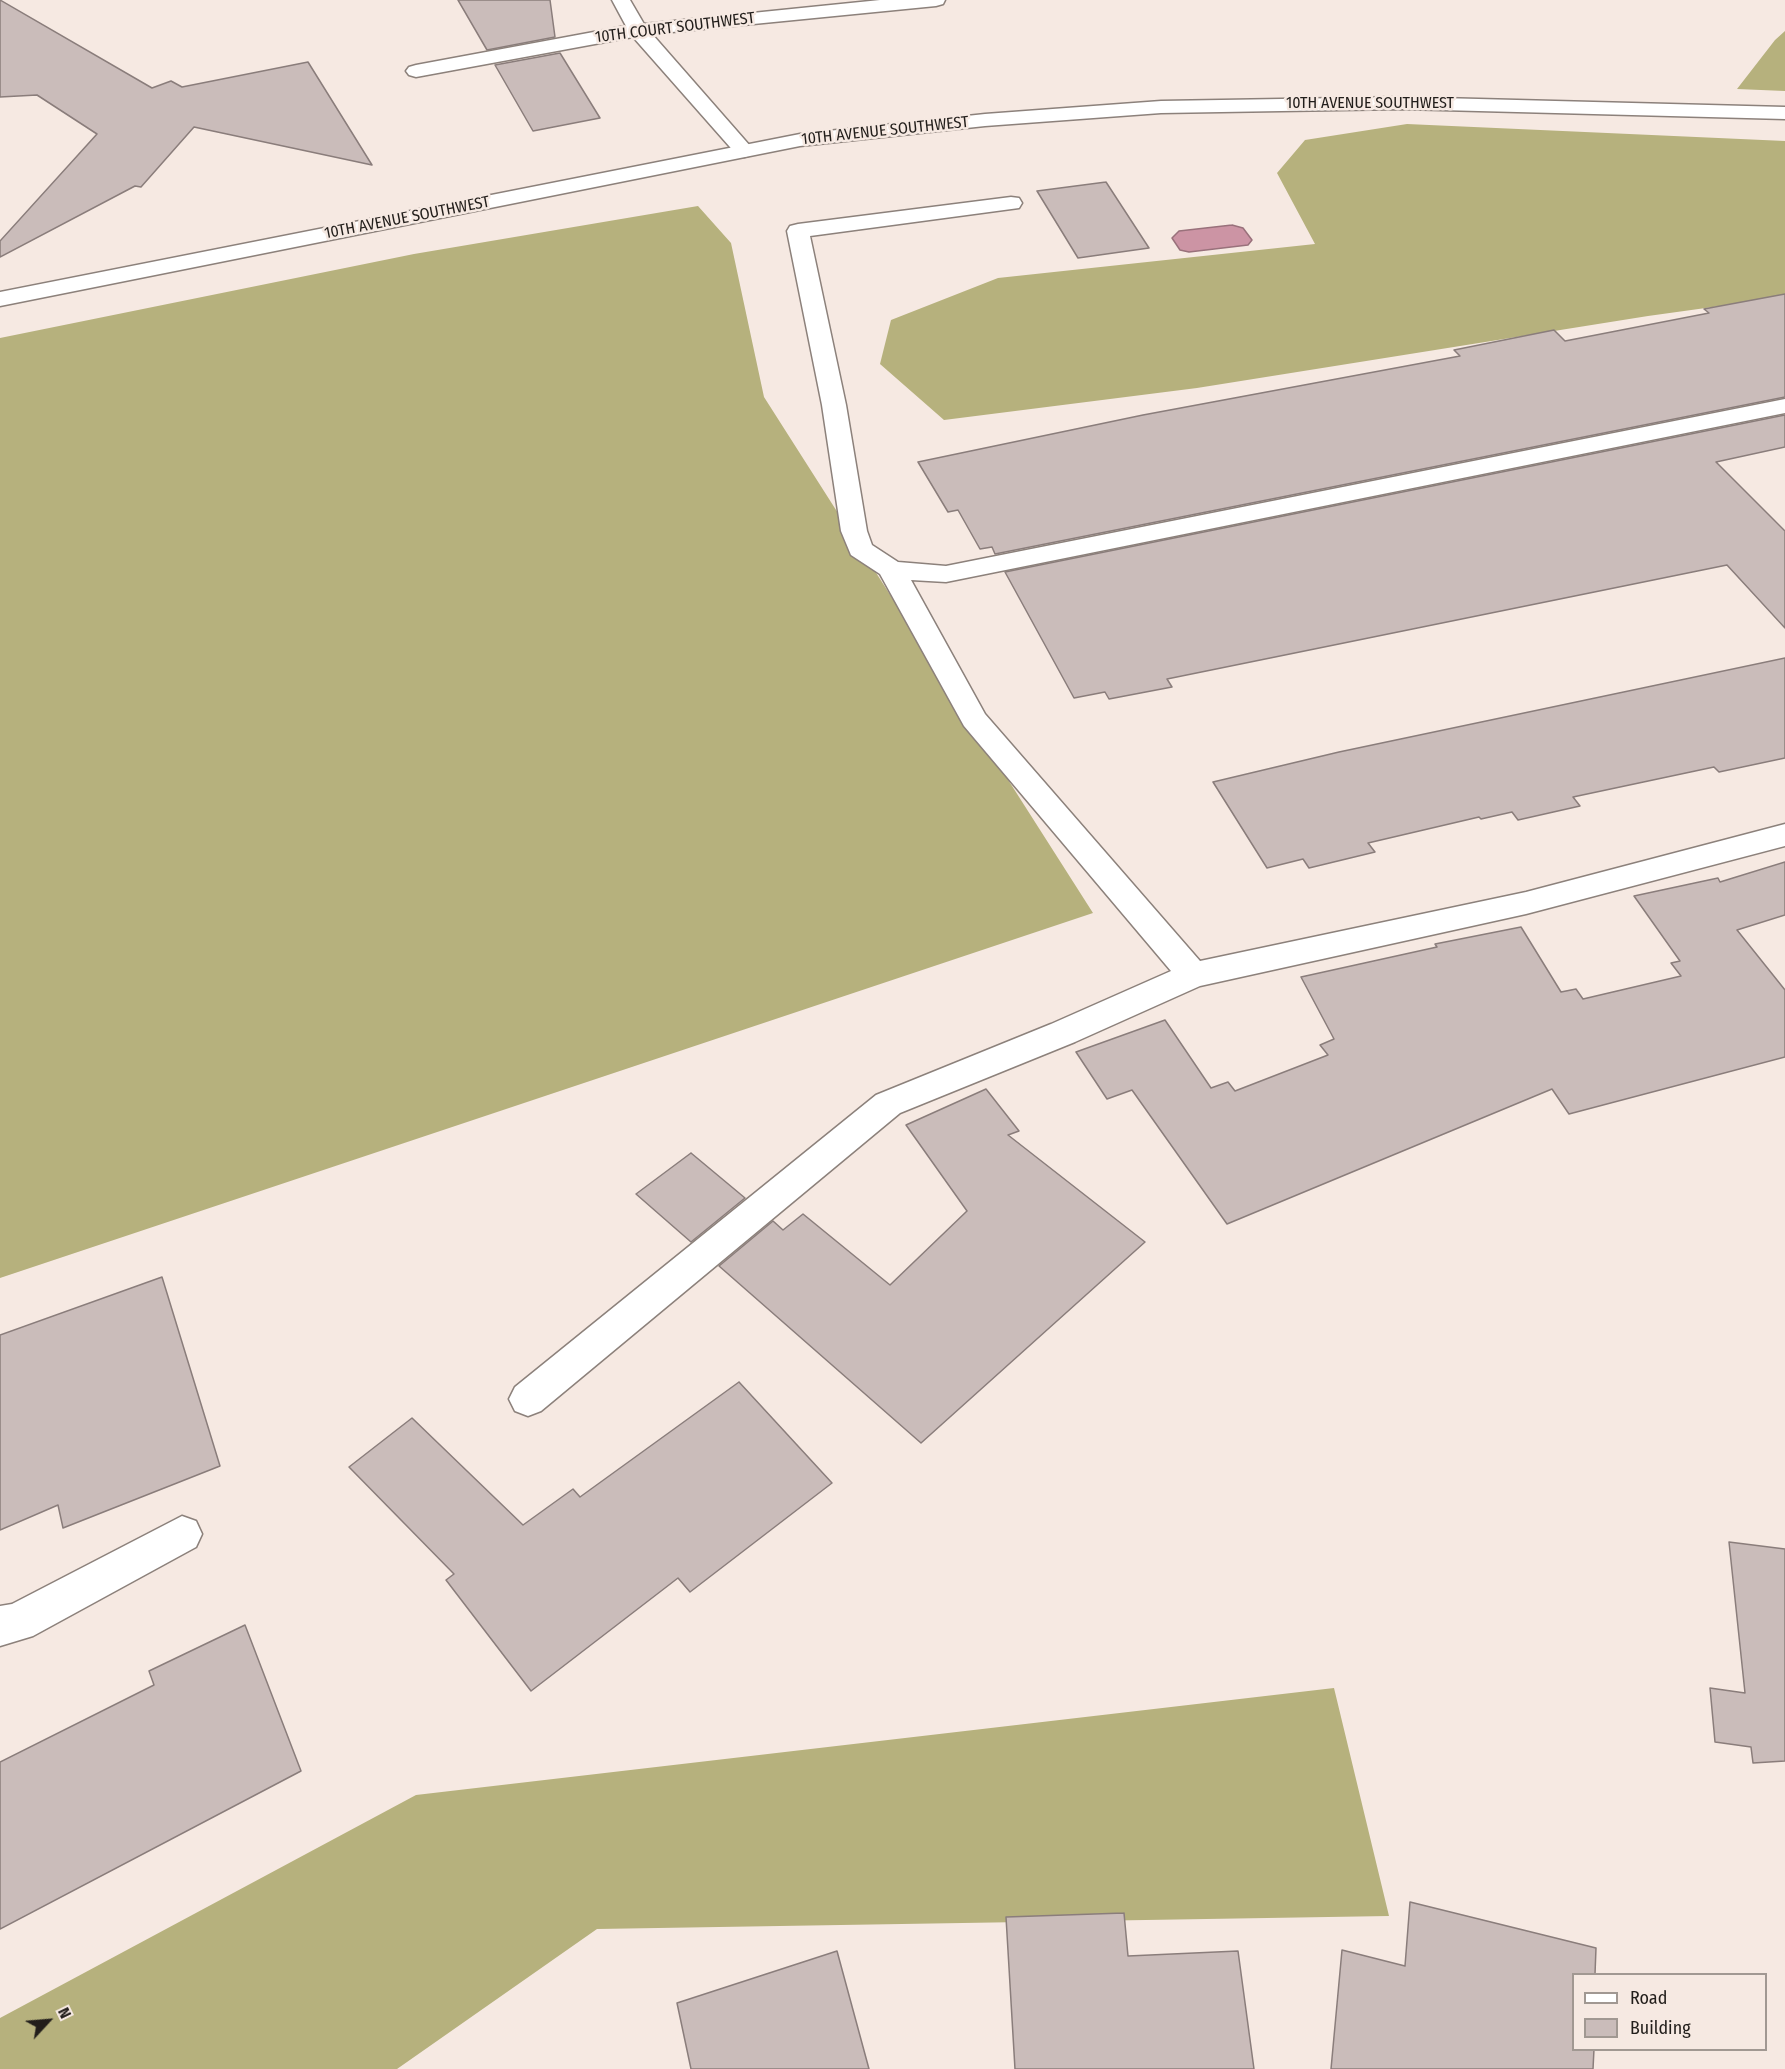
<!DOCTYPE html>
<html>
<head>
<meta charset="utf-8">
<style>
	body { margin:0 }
	#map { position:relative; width:1785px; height:2069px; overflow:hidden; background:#f6e9e2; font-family:"Fira Sans Condensed",sans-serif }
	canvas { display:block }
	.legend { position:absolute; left:1572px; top:1973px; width:195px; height:78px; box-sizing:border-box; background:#f6e9e2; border:2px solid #a19892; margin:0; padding:8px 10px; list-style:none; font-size:18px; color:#221e1b }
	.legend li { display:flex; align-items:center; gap:12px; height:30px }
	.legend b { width:30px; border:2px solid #a19892 }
	.north { position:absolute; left:18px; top:1991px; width:60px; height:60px; -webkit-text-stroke:4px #f6e9e2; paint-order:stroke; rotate:64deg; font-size:16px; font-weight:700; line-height:24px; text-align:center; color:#221e1b }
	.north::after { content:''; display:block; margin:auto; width:21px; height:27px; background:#221e1b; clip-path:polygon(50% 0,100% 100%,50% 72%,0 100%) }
</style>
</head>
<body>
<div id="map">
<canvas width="1785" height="2069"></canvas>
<ul class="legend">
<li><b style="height:8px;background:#fff"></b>Road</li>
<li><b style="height:16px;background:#cabcba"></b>Building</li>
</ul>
<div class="north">N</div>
</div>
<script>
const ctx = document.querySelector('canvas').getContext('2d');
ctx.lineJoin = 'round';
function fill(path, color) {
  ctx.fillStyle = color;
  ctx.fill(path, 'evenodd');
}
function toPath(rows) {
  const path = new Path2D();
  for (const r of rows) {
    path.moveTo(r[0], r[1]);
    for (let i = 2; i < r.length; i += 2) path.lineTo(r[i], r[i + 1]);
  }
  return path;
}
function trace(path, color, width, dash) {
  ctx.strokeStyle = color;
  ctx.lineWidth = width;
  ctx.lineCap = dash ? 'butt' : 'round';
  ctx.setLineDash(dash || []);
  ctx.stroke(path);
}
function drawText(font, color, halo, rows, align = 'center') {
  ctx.font = font + ' "Fira Sans Condensed",sans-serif';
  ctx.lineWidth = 5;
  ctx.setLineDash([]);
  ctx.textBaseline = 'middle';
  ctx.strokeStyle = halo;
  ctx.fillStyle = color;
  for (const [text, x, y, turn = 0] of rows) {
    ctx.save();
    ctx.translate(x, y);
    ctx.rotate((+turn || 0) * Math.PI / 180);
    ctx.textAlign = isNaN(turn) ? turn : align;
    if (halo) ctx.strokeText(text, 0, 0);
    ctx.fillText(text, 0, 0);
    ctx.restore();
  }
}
fill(toPath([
	[1785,31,1785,91,1737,89,1775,40],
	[1407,124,1785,141,1785,297,1648,316,1197,388,944,420,880,364,891,320,998,278,1315,244,1277,173,1305,140],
	[698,206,731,243,764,397,1093,913,0,1278,0,338,414,254],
	[1334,1688,1389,1916,597,1929,397,2069,0,2069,0,2018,416,1795]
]), '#b6b17d');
const water = toPath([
	[1232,225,1243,228,1252,240,1248,245,1189,252,1180,250,1172,238,1179,231,1232,225]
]);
fill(water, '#cc94a4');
trace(water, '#99717b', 1.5);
const building = toPath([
	[0,0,152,88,171,81,182,87,308,62,372,165,194,127,141,187,135,186,0,257,0,241,97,134,37,95,0,97,0,0],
	[458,0,550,0,555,37,487,50,458,0],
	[560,53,600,118,533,131,495,65,560,53],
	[1106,182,1149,248,1078,258,1037,191,1106,182],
	[1785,294,1785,397,995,554,992,547,980,549,958,510,948,512,918,462,1143,415,1460,356,1454,350,1554,330,1565,341,1709,313,1704,309,1785,294],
	[1785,415,1785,447,1716,462,1785,531,1785,628,1727,565,1167,679,1172,687,1109,699,1105,692,1074,698,1005,572,1785,415],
	[1785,658,1785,758,1719,772,1714,767,1573,797,1580,806,1518,820,1512,812,1481,819,1479,817,1368,843,1375,852,1309,868,1303,859,1267,868,1213,782,1339,752,1785,658],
	[1785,862,1785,915,1737,930,1785,990,1785,1057,1569,1114,1552,1089,1227,1224,1132,1090,1107,1099,1076,1052,1165,1020,1211,1088,1228,1082,1235,1091,1328,1055,1320,1045,1334,1039,1301,977,1437,947,1435,944,1521,927,1561,992,1576,989,1583,999,1681,976,1671,963,1680,961,1634,896,1718,878,1720,882,1785,862],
	[986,1089,1019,1131,1008,1135,1145,1242,921,1443,719,1266,773,1221,783,1230,803,1214,890,1285,967,1211,906,1125,986,1089],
	[691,1153,745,1198,691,1242,636,1194,691,1153],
	[162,1277,220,1466,63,1528,58,1505,0,1530,0,1335,162,1277],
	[739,1382,832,1483,690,1592,678,1578,531,1691,446,1580,454,1574,349,1467,412,1418,523,1525,573,1489,580,1497,739,1382],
	[1729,1542,1785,1549,1785,1761,1753,1763,1751,1747,1715,1742,1710,1688,1745,1693,1729,1542],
	[245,1625,301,1771,0,1929,0,1762,154,1685,149,1671,245,1625],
	[1410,1902,1596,1948,1595,1974,1574,1974,1574,2049,1594,2049,1593,2069,1331,2069,1342,1950,1405,1966,1410,1902],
	[1124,1913,1128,1956,1238,1951,1254,2069,1015,2069,1006,1917,1124,1913],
	[837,1951,869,2069,691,2069,677,2003,837,1951]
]);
fill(building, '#cabcba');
trace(building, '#8a7d7b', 1.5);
const service = toPath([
	[1011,197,1019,198,1022,203,1019,208,810,236,846,405,867,531,872,545,898,562,946,566,1785,399,1785,413,946,582,911,580,985,714,1200,961,1526,892,1785,824,1785,846,1526,914,1200,986,1075,1042,900,1113,541,1411,528,1416,515,1411,509,1399,515,1387,876,1095,1051,1024,1171,971,964,726,880,574,851,555,841,531,822,405,787,231,790,226,798,224,1011,197],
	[182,1516,196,1521,202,1534,196,1547,33,1636,0,1646,0,1606,12,1604,182,1516]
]);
const minor = toPath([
	[612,0,630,0,644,24,880,0,945,0,943,4,936,6,652,34,751,147,754,151,751,155,744,157,737,155,633,37,416,77,409,75,406,71,409,67,416,65,626,26,612,0]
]);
const tertiary = toPath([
	[1402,97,1785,107,1785,119,1402,109,1161,113,985,126,800,146,0,306,0,292,800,134,985,114,1161,101,1402,97]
]);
trace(service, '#8c817b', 3);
trace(minor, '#8c817b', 3);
trace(tertiary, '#8c817b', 3);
fill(service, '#fff');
fill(minor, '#fff');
fill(tertiary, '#fff');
drawText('16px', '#221e1b', '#f6e9e2', [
	["10TH COURT SOUTHWEST",675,28,-7],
	["10TH AVENUE SOUTHWEST",1370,104],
	["10TH AVENUE SOUTHWEST",885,131,-6],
	["10TH AVENUE SOUTHWEST",407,218,-11]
]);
</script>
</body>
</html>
